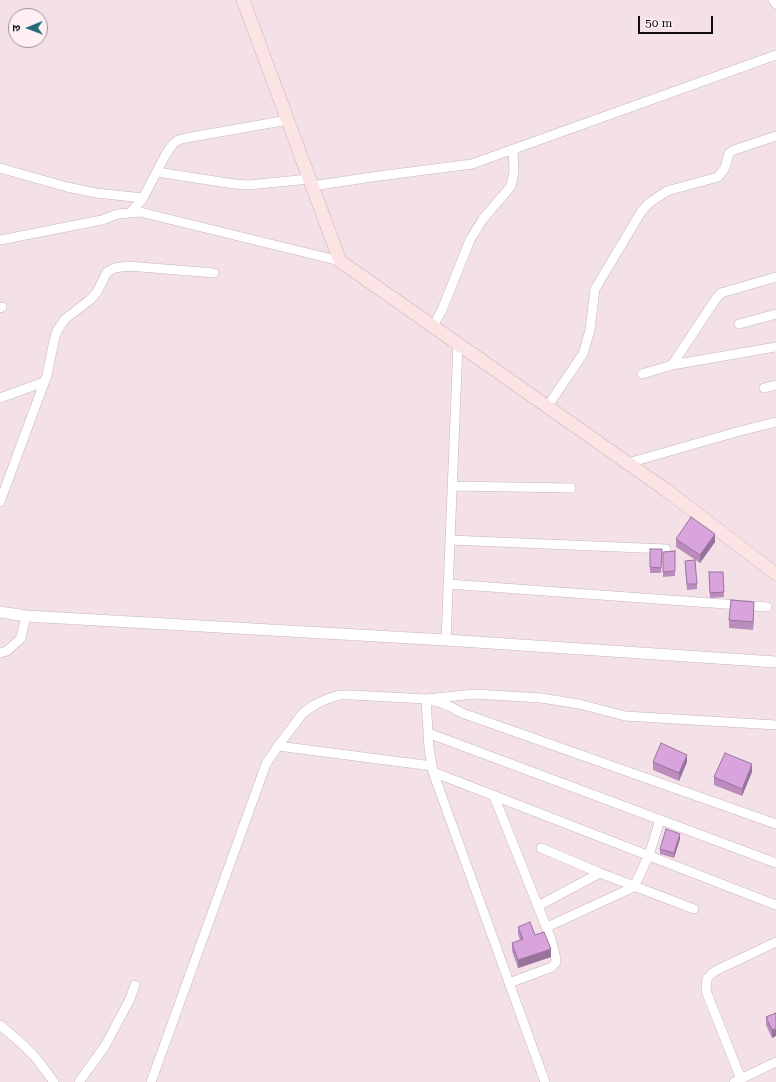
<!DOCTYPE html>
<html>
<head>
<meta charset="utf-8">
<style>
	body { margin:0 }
	#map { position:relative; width:776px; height:1082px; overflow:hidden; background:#f4e1e8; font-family:"Roboto Serif","Noto Sans Devanagari",serif }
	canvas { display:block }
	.north { position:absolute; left:8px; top:8px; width:40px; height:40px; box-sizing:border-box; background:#fef0f5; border:1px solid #9f9599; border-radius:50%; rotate:269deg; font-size:11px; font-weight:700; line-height:16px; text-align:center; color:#110c0e }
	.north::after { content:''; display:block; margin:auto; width:14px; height:18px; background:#236b78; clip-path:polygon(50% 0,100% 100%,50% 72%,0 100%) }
	.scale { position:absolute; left:638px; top:16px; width:75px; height:18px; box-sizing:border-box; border:2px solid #110c0e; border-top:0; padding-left:5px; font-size:12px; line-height:14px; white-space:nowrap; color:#110c0e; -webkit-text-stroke:3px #fef0f5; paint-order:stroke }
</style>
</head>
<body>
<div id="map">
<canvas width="776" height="1082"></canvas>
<div class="north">उ</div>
<div class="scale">50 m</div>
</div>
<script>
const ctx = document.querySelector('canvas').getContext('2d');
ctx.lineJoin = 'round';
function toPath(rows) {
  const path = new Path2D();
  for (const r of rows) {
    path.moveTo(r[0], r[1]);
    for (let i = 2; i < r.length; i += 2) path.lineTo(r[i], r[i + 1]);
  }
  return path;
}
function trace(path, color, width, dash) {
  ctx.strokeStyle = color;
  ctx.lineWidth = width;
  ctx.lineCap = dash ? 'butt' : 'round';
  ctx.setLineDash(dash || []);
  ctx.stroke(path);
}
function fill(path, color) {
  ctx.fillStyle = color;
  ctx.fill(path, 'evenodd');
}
const minor = toPath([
	[773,0,776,4],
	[0,168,67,187,96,193,143,198],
	[157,172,234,184,248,185,309,179],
	[312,186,379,176,472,164,776,55],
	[131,212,143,198,166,154,173,144,178,140,186,138,288,120],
	[0,240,102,220,118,214,140,212,340,261],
	[0,308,2,307],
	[739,324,776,314],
	[433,326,442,310,470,240,483,219,511,186,514,172,513,149],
	[672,365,715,300,721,293,776,277],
	[642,374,672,365,776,347],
	[764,388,776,385],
	[0,398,44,382],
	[547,407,583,354,590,330,595,289,641,212,649,203,667,191,718,177,725,168,729,153,734,150,776,136],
	[628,463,740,431,776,422],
	[452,486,571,488],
	[0,502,47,375,54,341,57,331,65,319,91,299,97,292,107,272,115,268,128,266,214,273],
	[450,540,666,549],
	[448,584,767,607],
	[446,640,458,344],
	[0,653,7,651,21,638,26,616],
	[428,733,776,863],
	[278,746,432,766],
	[433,772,776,905],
	[494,796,551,939,556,959,556,962,552,967,509,983],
	[541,848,600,873,694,909],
	[538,906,600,873],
	[547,927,634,887,649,855,660,820],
	[0,1025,20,1042,36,1058,54,1082],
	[741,1079,708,996,706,990,707,979,711,974,717,970,776,942],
	[79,1082,105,1046,130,999,135,985],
	[151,1082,266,764,278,746,303,713,316,704,327,699,339,695,352,695,426,699,439,702,451,707,462,713,776,824],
	[545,1082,433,772,429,748,426,699,475,694,541,698,579,704,625,716,776,725],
	[734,1082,776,1062]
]);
const tertiary = toPath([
	[0,612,26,616,446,640,776,662]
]);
const secondary = toPath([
	[243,0,340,261,666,490,776,574]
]);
trace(minor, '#c7b5bc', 10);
trace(tertiary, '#c7b5bc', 12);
trace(secondary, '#c7b5bc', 14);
trace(minor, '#fff', 9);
trace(tertiary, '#fff', 11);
trace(secondary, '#fce4e4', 13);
fill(toPath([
	[676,539,715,542,700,563,676,547],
	[662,549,661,573,650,573,650,567],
	[675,551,675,576,663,577,663,552],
	[685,566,697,584,697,589,687,590],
	[723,572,724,597,710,598,709,578],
	[754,610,753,630,729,628,729,620],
	[653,762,687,762,679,781,653,770],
	[752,772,742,796,714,785,714,777],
	[680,839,674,858,660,854,660,849],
	[518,927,535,935,551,957,518,968,512,951,512,943,520,940,518,934],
	[776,1013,772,1038,766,1025,766,1017]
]), '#bb8dbf');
fill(toPath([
	[715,534,715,542,700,563,700,555],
	[754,602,754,610,753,630,753,622],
	[687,755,687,762,679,781,679,773],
	[752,764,752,772,742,796,742,789],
	[680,834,680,839,674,858,674,853],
	[551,949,551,957,518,968,518,960],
	[776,1029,776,1036,772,1038,772,1030]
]), '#98739b');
const building = toPath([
	[691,517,715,534,700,555,676,539,691,517],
	[650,549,662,549,661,568,650,567,650,549],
	[675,551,675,571,663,572,663,552,675,551],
	[695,560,697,584,687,584,685,561,695,560],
	[709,572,723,572,724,592,710,593,709,572],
	[731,600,754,602,753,622,729,620,731,600],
	[661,743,687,755,679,773,653,762,661,743],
	[725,753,752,764,742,789,714,777,725,753],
	[666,829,680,834,674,853,660,849,666,829],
	[530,922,535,935,544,932,551,949,518,960,512,943,523,939,518,927,530,922],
	[776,1013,776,1029,772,1030,766,1017,776,1013]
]);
fill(building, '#d9a4de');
trace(building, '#98739b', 1);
</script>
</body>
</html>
